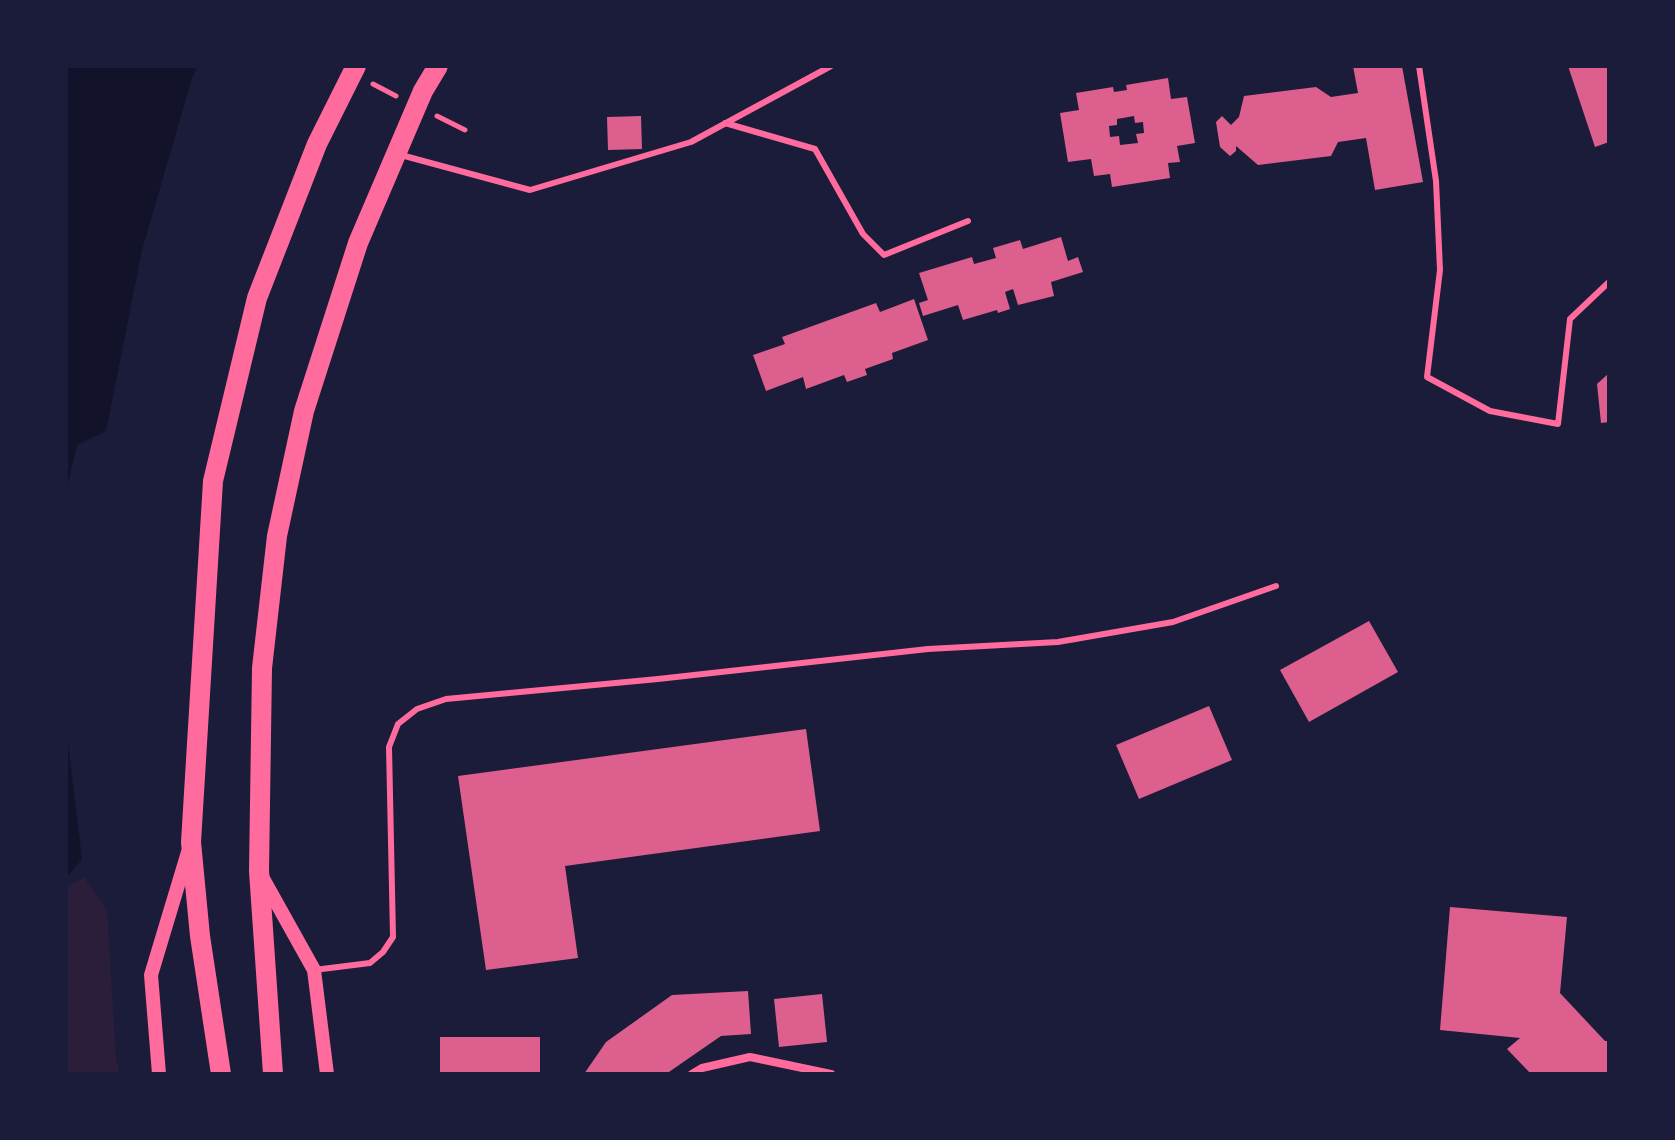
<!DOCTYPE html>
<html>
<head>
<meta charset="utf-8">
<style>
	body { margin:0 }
	#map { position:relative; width:1675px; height:1140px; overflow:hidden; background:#1b1b3a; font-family:Rubik,sans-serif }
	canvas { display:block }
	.frame { position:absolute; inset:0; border:68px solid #1b1b3a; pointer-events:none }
</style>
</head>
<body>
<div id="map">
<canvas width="1675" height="1140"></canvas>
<div class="frame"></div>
</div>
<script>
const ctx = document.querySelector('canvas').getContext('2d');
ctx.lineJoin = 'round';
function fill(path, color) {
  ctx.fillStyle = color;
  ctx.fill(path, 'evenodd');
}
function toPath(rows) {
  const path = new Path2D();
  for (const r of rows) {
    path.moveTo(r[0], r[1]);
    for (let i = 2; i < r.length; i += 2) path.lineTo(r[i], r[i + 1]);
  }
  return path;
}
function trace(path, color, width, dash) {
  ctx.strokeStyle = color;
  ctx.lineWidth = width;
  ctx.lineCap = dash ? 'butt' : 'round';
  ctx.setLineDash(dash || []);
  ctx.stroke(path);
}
fill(toPath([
	[84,877,107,910,116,1058,120,1074,66,1074,66,887]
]), '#2a1e3b');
fill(toPath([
	[66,66,198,66,192,78,142,250,106,431,77,445,66,492],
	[66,726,82,859,66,878]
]), '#12122b');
fill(toPath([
	[1353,66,1402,66,1423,182,1375,190,1366,138,1338,142,1331,156,1258,165,1236,146,1236,151,1230,156,1220,147,1216,122,1222,116,1231,125,1239,117,1244,96,1316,87,1331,97,1358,93],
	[1568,66,1609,66,1609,142,1595,147],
	[1168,78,1171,99,1187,97,1195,143,1177,146,1180,162,1168,163,1170,178,1112,187,1110,174,1094,176,1091,159,1068,162,1060,113,1079,110,1076,93,1113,87,1114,92,1127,90,1126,85],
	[1134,116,1135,123,1143,122,1144,133,1136,134,1138,143,1120,145,1119,136,1110,137,1109,126,1117,125,1117,119],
	[641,116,642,149,608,150,607,117],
	[1061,237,1068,261,1078,257,1083,272,1051,282,1054,296,1018,305,1013,289,1005,292,1010,309,998,313,997,310,963,320,958,305,923,316,919,303,928,300,919,273,972,257,974,264,996,258,993,248,1020,240,1023,249],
	[914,299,928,340,892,353,893,359,865,369,867,375,847,382,844,375,806,389,803,377,766,391,753,355,785,344,782,337,876,303,880,312],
	[1609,373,1609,422,1601,423,1597,384],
	[1369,621,1398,672,1309,722,1280,670],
	[1209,706,1232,760,1139,799,1116,745],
	[806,729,820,831,565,866,578,958,486,970,458,776],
	[1450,907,1567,917,1560,993,1605,1041,1609,1041,1609,1074,1531,1074,1507,1049,1520,1038,1440,1030],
	[748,991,751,1034,721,1036,666,1074,584,1074,606,1042,672,995],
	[822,994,827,1042,779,1047,774,999],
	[440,1037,540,1037,540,1074,440,1074]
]), '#dd5f8e');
trace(toPath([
	[373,84,396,96],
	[437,116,465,130]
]), '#ff6b9d', 5);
trace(toPath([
	[1419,66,1436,181,1440,270,1427,377,1490,411,1558,424,1570,319,1609,282],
	[725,123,815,149,863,234,884,255,968,221],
	[401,155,530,190,691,142,831,66],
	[314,970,370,963,383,952,393,937,389,747,398,724,417,709,446,699,658,679,928,649,1058,642,1173,622,1276,586]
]), '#ff6b9d', 6);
trace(toPath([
	[692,1074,702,1068,750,1057,831,1074]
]), '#ff6b9d', 8);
trace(toPath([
	[261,875,314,970,327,1074],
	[159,1074,151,975,188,852]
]), '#ff6b9d', 14);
trace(toPath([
	[221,1074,200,936,191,842,213,481,257,298,317,144,356,66],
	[273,1074,259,871,262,668,277,536,304,411,358,243,423,91,438,66]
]), '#ff6b9d', 20);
</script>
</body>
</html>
